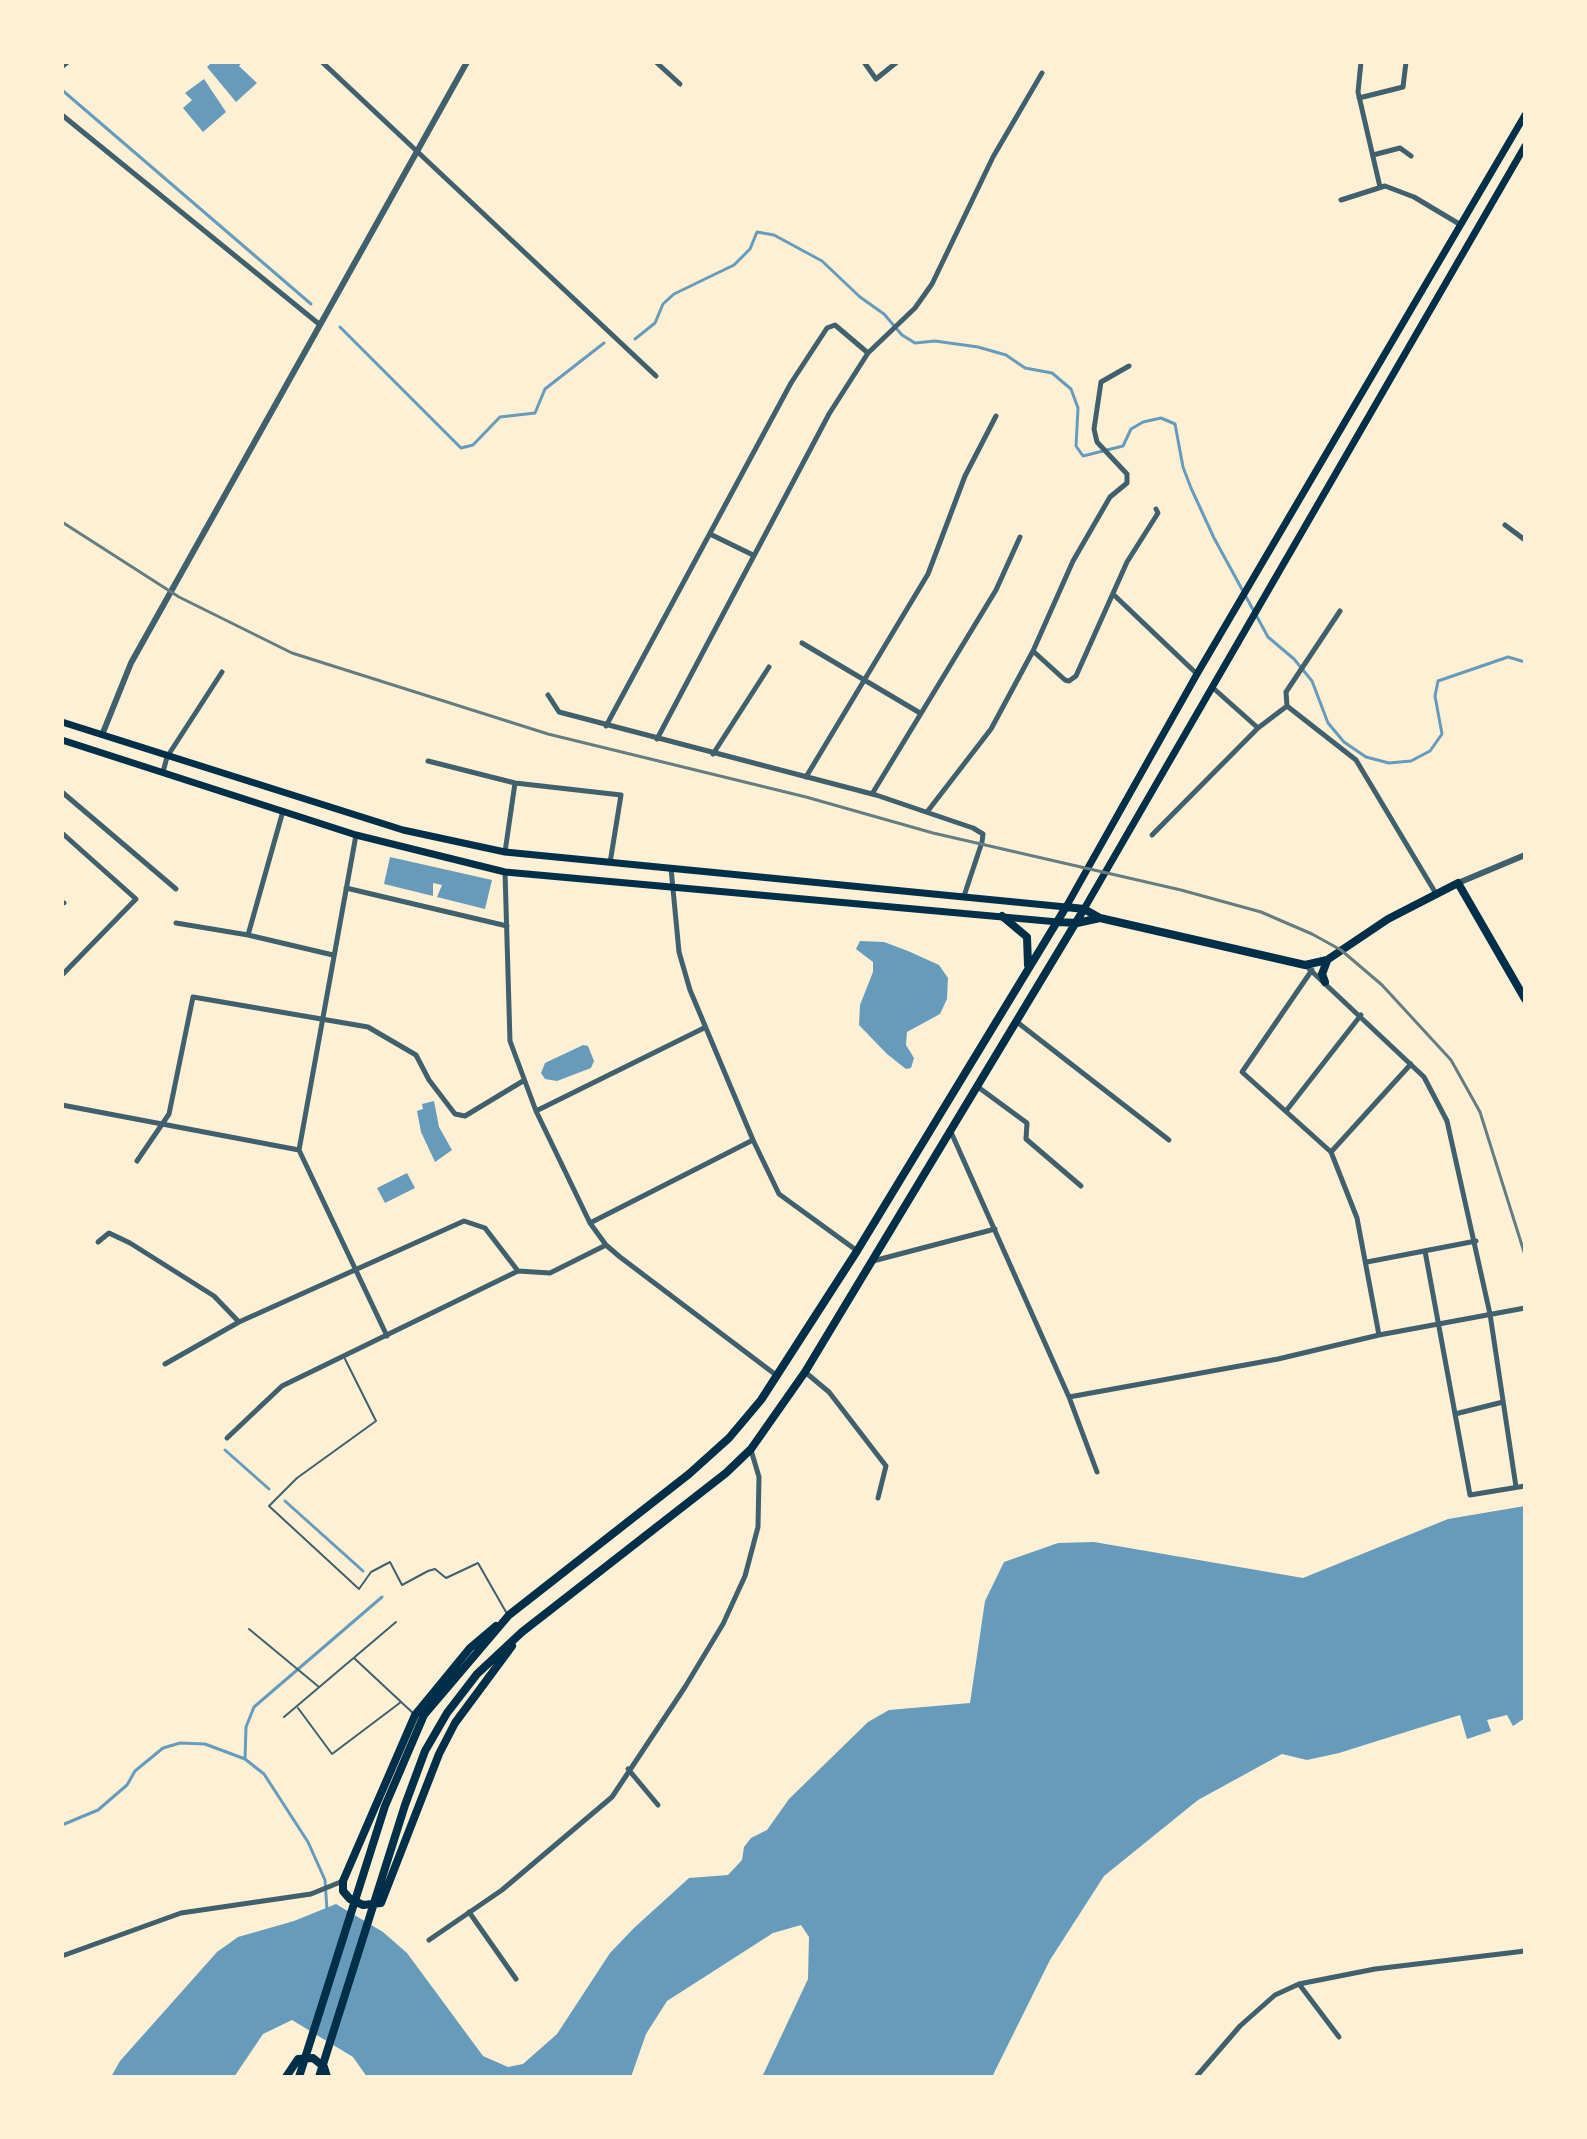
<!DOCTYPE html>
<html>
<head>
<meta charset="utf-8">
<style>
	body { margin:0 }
	#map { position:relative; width:1587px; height:2139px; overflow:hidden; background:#fdf0d5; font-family:"Fira Sans",sans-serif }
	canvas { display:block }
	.frame { position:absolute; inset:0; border:64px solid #fdf0d5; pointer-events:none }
</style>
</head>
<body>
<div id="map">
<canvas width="1587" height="2139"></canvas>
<div class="frame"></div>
</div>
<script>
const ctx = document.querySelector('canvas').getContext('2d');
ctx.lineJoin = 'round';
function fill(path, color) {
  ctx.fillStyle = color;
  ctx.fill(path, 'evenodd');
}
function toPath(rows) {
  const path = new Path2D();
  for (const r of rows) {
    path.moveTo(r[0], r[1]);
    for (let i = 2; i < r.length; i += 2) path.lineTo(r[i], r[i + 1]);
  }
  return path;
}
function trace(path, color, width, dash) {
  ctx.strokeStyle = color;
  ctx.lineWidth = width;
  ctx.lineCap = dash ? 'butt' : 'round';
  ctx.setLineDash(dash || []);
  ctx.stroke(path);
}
fill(toPath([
	[212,62,242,62,239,66,257,83,236,102,207,67],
	[204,79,226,112,203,132,183,108,192,100,185,93],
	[390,857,492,880,485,909,437,897,442,885,433,883,433,896,384,884],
	[860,941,884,942,908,951,939,965,948,978,947,999,940,1014,907,1032,906,1045,914,1058,911,1068,906,1069,887,1054,859,1025,860,1005,873,972,873,962,856,949],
	[583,1045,588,1046,594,1061,591,1068,557,1081,545,1079,541,1073,545,1063],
	[434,1101,439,1127,452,1150,435,1162,421,1132,417,1111,423,1109,422,1104],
	[407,1173,415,1188,385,1203,377,1188],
	[1525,1506,1525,1718,1513,1726,1507,1715,1487,1720,1491,1731,1467,1739,1460,1715,1339,1753,1307,1760,1282,1754,1198,1800,1104,1876,1050,1960,992,2077,762,2077,808,1979,809,1937,801,1925,773,1933,667,2001,646,2034,631,2077,367,2077,353,2057,292,2020,263,2034,234,2077,111,2077,120,2061,217,1952,238,1937,294,1921,336,1904,383,1932,407,1953,483,2056,508,2067,523,2064,557,2034,610,1953,634,1928,689,1878,728,1875,742,1860,744,1847,751,1838,767,1830,789,1799,868,1722,889,1710,970,1703,985,1601,1004,1562,1058,1543,1094,1542,1303,1578,1448,1519]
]), '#669bbc');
trace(toPath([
	[62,90,311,304],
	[340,327,461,448,473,445,500,417,535,413,545,389,604,343],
	[635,339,655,323,663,304,674,294,734,265,750,249,757,232,774,235,822,261,860,297,884,314,902,335,915,343,935,341,978,347,1006,355,1025,368,1052,373,1071,389,1078,408,1076,446,1083,456,1123,446,1131,429,1143,422,1161,418,1175,424,1183,467,1191,488,1214,538,1268,637,1294,659,1312,681,1328,723,1344,742,1366,757,1389,763,1411,761,1430,751,1442,734,1435,696,1438,681,1508,657,1525,662],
	[225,1450,269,1489],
	[285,1501,363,1571],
	[245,1759,246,1727,254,1707,382,1597],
	[62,1825,98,1810,127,1785,135,1771,163,1748,180,1743,205,1744,245,1759,264,1774,308,1842,325,1880,327,1910]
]), '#669bbc', 3);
trace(toPath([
	[345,1359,376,1421,297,1478,269,1506,359,1589,371,1572,390,1562,402,1585,428,1571,435,1569,446,1578,478,1563,506,1612],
	[249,1629,319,1687],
	[354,1658,414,1714],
	[298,1708,332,1754,401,1702],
	[284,1717,396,1622]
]), '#3f606c', 2);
trace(toPath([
	[322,62,656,376],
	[656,62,680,84],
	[864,62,876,79,897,62],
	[1361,62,1358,92,1380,187],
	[1359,98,1403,87,1406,62],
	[62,115,319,324],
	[1373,155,1400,148,1411,156],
	[1341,200,1385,186,1414,197,1461,225],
	[1505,525,1525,540],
	[710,534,753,555],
	[1114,595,1197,674],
	[1340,611,1286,692,1287,706,1356,760,1435,892],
	[802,643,920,713],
	[1033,651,1065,680,1069,681,1076,676,1127,562,1158,513,1156,509],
	[1212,687,1258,728],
	[548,695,559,712,876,795,973,828,983,834,982,842,964,896],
	[606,726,791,383,827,328,835,325,868,353],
	[657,739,829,414,868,353,915,308,932,284,993,157,1042,73],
	[713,754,769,667],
	[428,761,515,783,621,795,610,863],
	[163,772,167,757,222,672],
	[806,777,928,574,965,476,996,416],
	[62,792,176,889],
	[872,794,996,590,1020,537],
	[927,812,991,729,1033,651,1073,561,1110,497,1127,483,1127,474,1097,442,1094,429,1101,382,1129,366],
	[62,833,136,899,62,975],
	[356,835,299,1150,387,1336],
	[1152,835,1258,728,1287,706],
	[505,852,515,783],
	[671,868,679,952,690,990,753,1140,779,1194,856,1250],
	[505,872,510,1041,536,1111,590,1223,606,1245,620,1257,776,1375],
	[346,888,507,926],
	[62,902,64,903],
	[176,923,248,935,333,955],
	[248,935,283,811],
	[1305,965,1424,1077,1447,1121,1490,1314,1516,1487],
	[1312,970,1242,1072,1331,1152,1357,1218,1379,1335],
	[1017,1022,1169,1140],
	[978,1087,1027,1123,1026,1139,1081,1186],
	[62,1105,299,1150],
	[536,1111,704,1028],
	[1286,1111,1361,1015],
	[951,1132,1069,1397,1097,1472],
	[1331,1152,1411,1064],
	[137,1161,169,1114,193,997,368,1027,416,1055,429,1080,455,1114,465,1116,523,1081],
	[590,1223,753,1140],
	[98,1242,109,1233,130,1243,214,1296,239,1322],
	[1425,1251,1470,1495,1525,1486],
	[873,1261,995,1229],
	[1367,1262,1476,1241],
	[165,1364,239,1322,464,1221,485,1228,518,1271,550,1273,606,1245],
	[805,1372,829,1392,886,1466,878,1498],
	[1069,1397,1278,1359,1379,1335,1525,1308],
	[1455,1414,1503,1402],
	[227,1438,282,1386,518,1271],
	[628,1769,658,1805],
	[469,1912,516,1979],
	[429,1940,502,1890,612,1797,685,1687,723,1624,745,1576,758,1527,759,1477,751,1450],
	[62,1956,181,1913,311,1894,343,1881],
	[1299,1984,1339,2037],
	[1196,2077,1240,2026,1275,1995,1299,1984,1375,1969,1525,1951]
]), '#3f606c', 5);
trace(toPath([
	[62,66,67,62],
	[102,735,131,663,467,62],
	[1458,883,1525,855]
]), '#3f606c', 6);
trace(toPath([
	[62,722,403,830,505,852,1066,907,1197,674,1525,115],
	[62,740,356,835,505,872,1058,922],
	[1084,909,1525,146]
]), '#003049', 7);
trace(toPath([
	[1002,916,1027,937,1028,965],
	[1058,922,1077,923,1100,918],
	[1325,982,1322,974,1327,961],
	[496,1626,470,1648,415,1715,343,1881,343,1891,350,1899,363,1905,381,1903,439,1754,455,1723,512,1646],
	[286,2077,298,2059,313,2058,324,2067,327,2077],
	[299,2077,385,1806,424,1715,509,1615,689,1474,729,1438,761,1400,857,1251,1066,907,1084,909,1100,918,1305,965,1327,960,1388,919,1458,883,1525,999],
	[319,2077,405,1805,425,1751,447,1713,477,1674,522,1632,726,1473,751,1449,805,1372,1084,909]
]), '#003049', 8);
trace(toPath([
	[62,522,179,597,292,653,548,734,806,797,933,833,1181,890,1261,912,1312,934,1341,950,1382,985,1451,1060,1480,1112,1525,1255]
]), '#657d81', 3);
</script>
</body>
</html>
